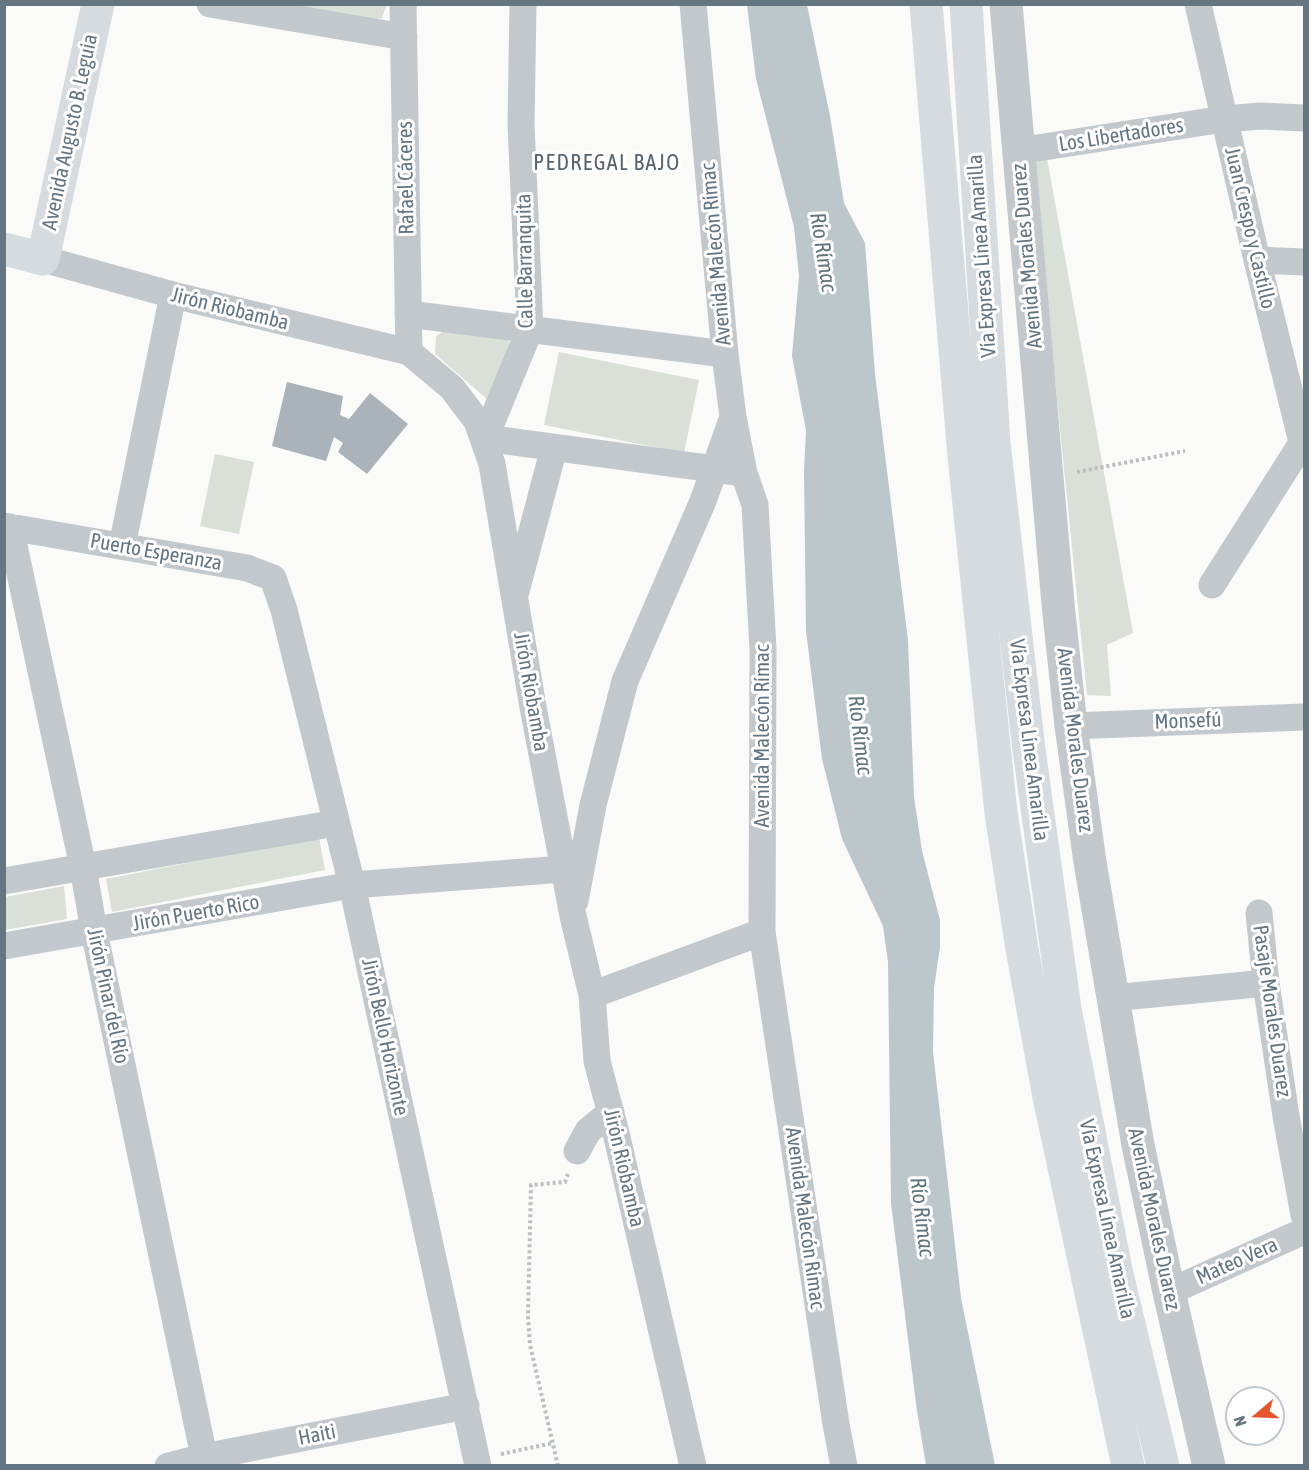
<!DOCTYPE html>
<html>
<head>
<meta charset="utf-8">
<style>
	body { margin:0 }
	#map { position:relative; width:1309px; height:1470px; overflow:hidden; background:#fafaf8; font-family:"Asap Condensed",sans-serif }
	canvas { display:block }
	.frame { position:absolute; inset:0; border:6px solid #657683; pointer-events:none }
	.north { position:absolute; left:1225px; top:1386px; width:60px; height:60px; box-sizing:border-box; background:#fff; border:2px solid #c1c8cd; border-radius:50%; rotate:251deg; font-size:16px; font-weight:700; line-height:24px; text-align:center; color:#657683 }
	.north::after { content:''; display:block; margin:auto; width:21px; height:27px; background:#e4572e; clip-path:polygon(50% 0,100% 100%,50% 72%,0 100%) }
</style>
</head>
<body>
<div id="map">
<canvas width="1309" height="1470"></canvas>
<div class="frame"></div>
<div class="north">N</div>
</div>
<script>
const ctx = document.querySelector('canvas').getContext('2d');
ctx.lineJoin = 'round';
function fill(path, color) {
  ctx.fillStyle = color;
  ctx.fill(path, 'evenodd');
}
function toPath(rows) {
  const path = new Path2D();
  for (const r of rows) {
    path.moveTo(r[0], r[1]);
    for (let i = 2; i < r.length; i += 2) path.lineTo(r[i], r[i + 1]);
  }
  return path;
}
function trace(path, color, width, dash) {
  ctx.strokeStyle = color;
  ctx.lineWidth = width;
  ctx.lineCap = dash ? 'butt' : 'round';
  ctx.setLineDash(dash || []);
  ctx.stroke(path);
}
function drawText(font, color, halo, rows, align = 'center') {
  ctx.font = font + ' "Asap Condensed",sans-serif';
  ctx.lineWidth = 6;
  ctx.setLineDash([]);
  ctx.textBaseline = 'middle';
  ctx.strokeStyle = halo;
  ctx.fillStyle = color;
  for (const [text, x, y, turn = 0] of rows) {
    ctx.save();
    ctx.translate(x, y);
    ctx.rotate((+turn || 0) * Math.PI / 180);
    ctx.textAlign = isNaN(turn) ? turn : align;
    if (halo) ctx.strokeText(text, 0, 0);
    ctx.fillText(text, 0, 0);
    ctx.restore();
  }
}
fill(toPath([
	[387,4,382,18,371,20,290,5],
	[1047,158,1133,633,1107,645,1111,696,1087,695,1033,163],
	[455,324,509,337,510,357,488,400,435,354,436,336],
	[559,352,699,380,684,453,544,425],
	[215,454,254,462,239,534,200,526],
	[319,837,325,870,112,912,106,879],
	[64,886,67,919,5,930,5,897]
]), '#dadfd7');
fill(toPath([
	[747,5,807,5,830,116,844,203,865,243,875,374,908,640,914,797,922,851,940,920,940,947,934,988,933,1052,961,1298,995,1465,926,1465,917,1411,891,1203,888,962,883,926,842,839,822,759,806,631,804,471,806,430,792,356,799,276,794,227,756,79]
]), '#bbc7cb');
fill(toPath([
	[287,382,343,396,340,415,349,419,370,393,408,424,367,474,338,452,343,443,334,437,326,461,272,446]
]), '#aab3b9');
trace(toPath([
	[1077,472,1185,451],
	[501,1454,553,1443],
	[558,1466,530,1345,528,1317,531,1185,565,1182,568,1174]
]), '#bbbfc2', 4, [3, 3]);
trace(toPath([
	[210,4,404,37],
	[403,4,409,352],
	[523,4,521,124,530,329,485,438,744,473],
	[693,4,725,354,733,417,744,473,755,505,763,649,762,932,836,1424,844,1466],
	[1198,4,1257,260,1304,450],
	[1018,151,1224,119,1261,116,1304,118],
	[43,259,173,295,409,352,452,388,477,421,492,464,533,707,573,916,592,995,597,1061,616,1133,693,1466],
	[1257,260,1304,262],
	[408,314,725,354],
	[4,526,247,568,273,578,284,610,352,885,478,1466],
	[10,527,83,867,94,931,206,1466],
	[122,546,173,295],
	[1212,585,1302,443],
	[516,591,554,448],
	[1071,726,1304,717],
	[4,881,336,823],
	[575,901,593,805,625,681,703,501,733,417],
	[1259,913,1266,983,1286,1116,1304,1215],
	[4,946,352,885,564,869],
	[592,995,762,932],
	[1112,998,1266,983],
	[577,1151,588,1131,611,1112],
	[1169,1292,1304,1231],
	[168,1466,204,1457,466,1406]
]), '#c3c8cc', 27);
trace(toPath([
	[1006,4,1058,604,1071,726,1090,862,1138,1145,1169,1292,1209,1466]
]), '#c3c8cc', 33);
trace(toPath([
	[4,249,43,259,98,4]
]), '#d6dbdf', 33);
trace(toPath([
	[926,4,964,456,1001,813,1022,949,1049,1097,1128,1466],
	[966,4,994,443,1029,750,1065,1009,1116,1270,1163,1466]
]), '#d6dbdf', 33);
drawText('21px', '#657683', '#fff', [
	["Avenida Augusto B. Leguia",70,132,-78],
	["Los Libertadores",1121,135,-9],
	["Rafael Cáceres",406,178,-91],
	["Juan Crespo y Castillo",1250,228,77],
	["Avenida Malecón Rímac",716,254,-95],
	["Vía Expresa Línea Amarilla",982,256,-94],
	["Avenida Morales Duarez",1027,256,-95],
	["Calle Barranquita",525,261,-91],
	["Jirón Riobamba",230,309,14],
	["Puerto Esperanza",156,552,10],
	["Jirón Riobamba",531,692,80],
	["Monsefú",1188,721,-2],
	["Avenida Malecón Rímac",762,736,-90],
	["Vía Expresa Línea Amarilla",1029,740,83],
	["Avenida Morales Duarez",1075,740,83],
	["Jirón Puerto Rico",196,913,-10],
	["Jirón Pinar del Río",108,996,78],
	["Pasaje Morales Duarez",1272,1011,82],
	["Jirón Bello Horizonte",385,1037,78],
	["Jirón Riobamba",624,1168,77],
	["Avenida Malecón Rímac",805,1218,82],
	["Vía Expresa Línea Amarilla",1107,1219,78],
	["Avenida Morales Duarez",1154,1219,78],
	["Mateo Vera",1237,1261,-24],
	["Haiti",317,1435,-11]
]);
ctx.letterSpacing = '1.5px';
drawText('22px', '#57646e', '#fff', [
	["PEDREGAL BAJO",607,163]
]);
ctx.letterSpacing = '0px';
drawText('italic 22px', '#60757c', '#fff', [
	["Río Rímac",823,252,81],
	["Río Rímac",860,735,83],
	["Río Rímac",922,1217,83]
]);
</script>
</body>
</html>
